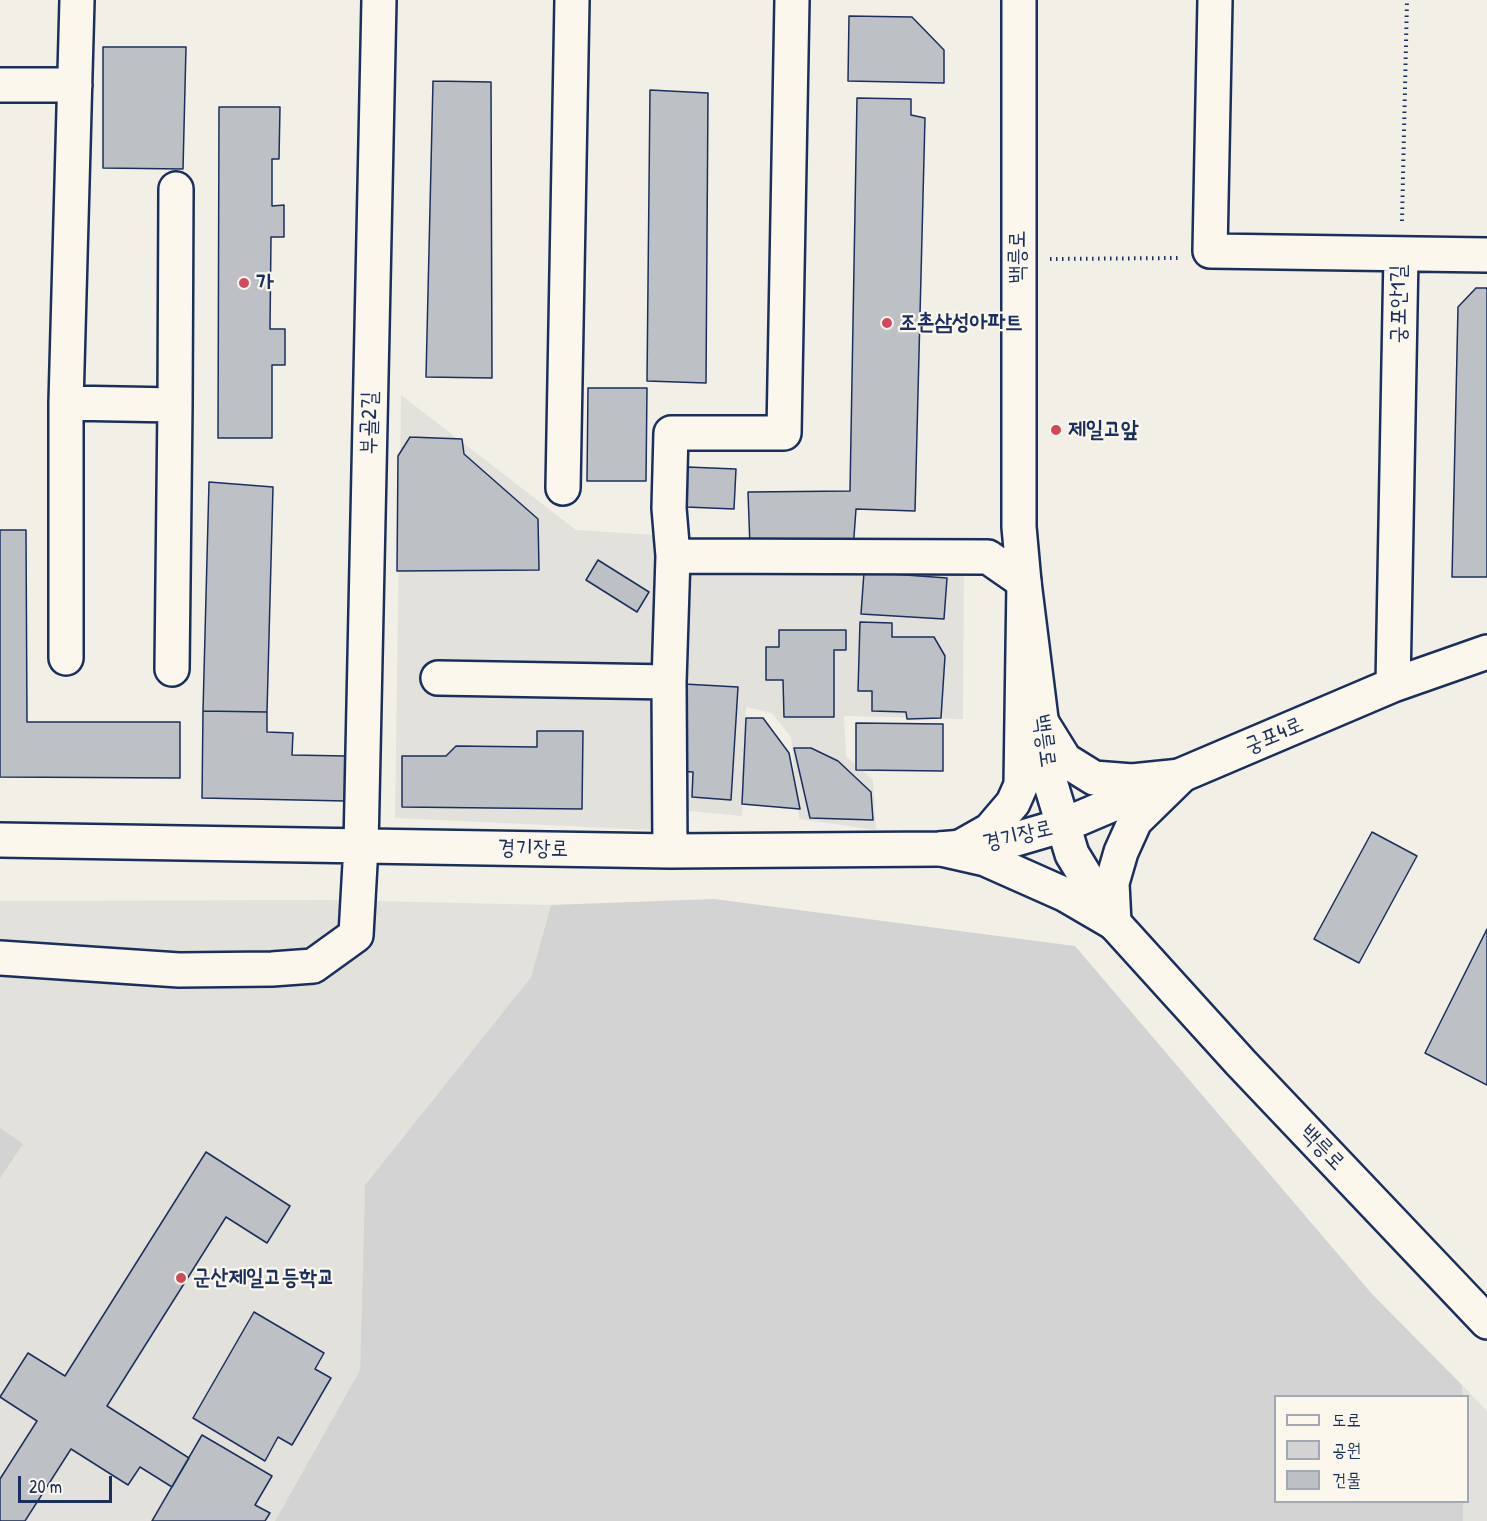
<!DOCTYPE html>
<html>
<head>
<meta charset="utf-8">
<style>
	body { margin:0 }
	#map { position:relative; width:1487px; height:1521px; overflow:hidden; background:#f2efe6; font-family:"Patrick Hand","Poor Story",sans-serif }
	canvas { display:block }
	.legend { position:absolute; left:1274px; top:1395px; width:195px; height:108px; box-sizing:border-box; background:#fbf7ec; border:2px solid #a1a7b3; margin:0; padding:8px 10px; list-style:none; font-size:18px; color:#1b2f5e }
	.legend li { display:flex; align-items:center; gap:12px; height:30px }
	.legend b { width:30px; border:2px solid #a1a7b3 }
	.scale { position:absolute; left:18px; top:1476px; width:94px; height:27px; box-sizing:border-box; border:3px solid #1b2f5e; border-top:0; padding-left:8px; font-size:18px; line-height:21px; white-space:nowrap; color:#1b2f5e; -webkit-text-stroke:4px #fbf7ec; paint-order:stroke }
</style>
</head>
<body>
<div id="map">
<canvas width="1487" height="1521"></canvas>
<ul class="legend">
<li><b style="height:8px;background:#fbf7ec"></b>도로</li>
<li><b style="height:16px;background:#d2d3d2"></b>공원</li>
<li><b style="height:16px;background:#bdc0c4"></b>건물</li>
</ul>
<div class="scale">20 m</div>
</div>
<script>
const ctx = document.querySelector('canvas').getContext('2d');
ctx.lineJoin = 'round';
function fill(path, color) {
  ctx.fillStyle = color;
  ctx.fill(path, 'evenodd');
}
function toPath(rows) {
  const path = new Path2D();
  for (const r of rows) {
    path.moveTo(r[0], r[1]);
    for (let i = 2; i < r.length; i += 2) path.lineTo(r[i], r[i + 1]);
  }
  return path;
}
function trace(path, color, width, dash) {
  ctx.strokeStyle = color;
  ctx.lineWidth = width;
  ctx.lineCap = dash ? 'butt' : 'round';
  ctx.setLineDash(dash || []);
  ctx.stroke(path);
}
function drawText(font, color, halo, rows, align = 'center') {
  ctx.font = font + ' "Patrick Hand","Poor Story",sans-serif';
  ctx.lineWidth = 4.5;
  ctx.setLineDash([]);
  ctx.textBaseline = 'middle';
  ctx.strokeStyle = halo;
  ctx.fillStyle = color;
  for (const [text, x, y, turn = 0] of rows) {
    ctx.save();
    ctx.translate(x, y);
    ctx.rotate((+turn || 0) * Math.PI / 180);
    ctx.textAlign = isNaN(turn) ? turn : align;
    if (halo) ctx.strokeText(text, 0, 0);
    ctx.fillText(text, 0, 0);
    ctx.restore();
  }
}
fill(toPath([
	[401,395,576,530,655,535,654,830,395,818],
	[681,565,964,565,963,719,844,716,846,756,873,780,876,830,799,819,791,737,772,713,746,707,742,816,678,810],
	[328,900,551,905,531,977,365,1185,360,1370,275,1521,0,1521,0,901],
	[1462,1385,1487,1411,1487,1521,1463,1521,1463,1502,1468,1502,1468,1396,1462,1396]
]), '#e2e1dc');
fill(toPath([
	[714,899,1075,946,1372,1294,1462,1385,1462,1396,1276,1396,1276,1502,1463,1502,1463,1521,275,1521,360,1370,365,1185,531,977,551,905],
	[0,1128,23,1144,0,1178]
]), '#d2d3d2');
const building = toPath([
	[849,16,912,17,944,50,944,83,848,81,849,16],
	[103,47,186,47,183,169,103,168,103,47],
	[433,81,491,82,492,378,426,377,433,81],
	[650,90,708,93,706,383,647,381,650,90],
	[857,98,911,99,911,115,925,118,915,511,856,509,853,550,750,547,748,492,850,491,857,98],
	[219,107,280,107,279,159,272,159,272,206,284,205,284,237,271,237,270,329,285,329,285,365,272,365,272,438,218,438,219,107],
	[1476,288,1487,288,1487,577,1452,577,1458,307,1476,288],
	[588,388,647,388,646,481,587,481,588,388],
	[410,437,462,439,464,454,538,519,539,570,397,571,398,456,410,437],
	[687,467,736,469,734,509,686,507,687,467],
	[209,482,273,487,267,712,203,711,209,482],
	[0,530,26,530,27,722,180,722,180,778,0,777,0,530],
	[598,560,649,592,637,612,586,580,598,560],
	[864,572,947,578,944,619,861,614,864,572],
	[860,622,892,623,892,637,934,637,945,656,941,718,907,719,906,712,872,711,872,691,858,691,860,622],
	[779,630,846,630,846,650,834,650,834,717,784,717,783,680,766,680,766,647,779,647,779,630],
	[684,684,738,687,731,800,692,797,693,772,679,771,684,684],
	[203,711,267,712,267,732,293,733,292,755,346,756,346,801,202,798,203,711],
	[746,718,763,718,789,753,800,809,742,804,746,718],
	[856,723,943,724,943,771,856,770,856,723],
	[537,731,583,731,582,809,402,807,402,756,446,756,456,746,537,747,537,731],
	[794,748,811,748,838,761,871,792,873,820,810,818,794,748],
	[1372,832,1417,856,1359,963,1314,939,1372,832],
	[1487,929,1487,1085,1425,1053,1487,929],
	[206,1152,290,1206,267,1243,226,1217,107,1406,189,1458,172,1487,140,1467,128,1485,71,1449,25,1521,0,1521,0,1479,37,1421,0,1397,28,1353,65,1376,206,1152],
	[254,1312,324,1353,315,1369,331,1378,292,1445,278,1437,265,1461,193,1418,254,1312],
	[202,1435,272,1476,255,1505,270,1513,265,1521,152,1521,202,1435]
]);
fill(building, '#bdc0c4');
trace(building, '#1b2f5e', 1.5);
const minor = toPath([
	[77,0,66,403,175,405,176,189],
	[1019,0,1019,527,1024,582,1048,775,1072,854,1114,923,1241,1063,1487,1322],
	[1215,0,1210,251,1487,255],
	[0,85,75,85],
	[563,488,572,0],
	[673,556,669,508,671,433,784,433,792,0],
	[66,658,66,403],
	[172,669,175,405],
	[438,678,669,682],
	[1393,685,1401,255],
	[0,840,670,851,939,849,999,844,1064,825,1393,685,1487,652],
	[670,851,669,682,673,556,988,557,1024,582],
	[0,958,179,970,272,969,313,966,356,935,361,846,379,0]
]);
const major = toPath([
	[1042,723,1065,760,1094,778,1132,781,1181,776],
	[960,847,990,830,1013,803,1021,785,1024,582],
	[941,849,985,859,1066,895,1114,923],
	[1114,923,1112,883,1121,852,1135,821,1181,776]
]);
trace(minor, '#1b2f5e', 38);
trace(major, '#1b2f5e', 38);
trace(toPath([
	[1402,221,1407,0],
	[1050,259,1180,258]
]), '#1b2f5e', 4, [1.5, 4.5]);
trace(minor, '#fbf7ec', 33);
trace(major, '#fbf7ec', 33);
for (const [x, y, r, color] of [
	[244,283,6,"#d1495b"],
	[887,323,6,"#d1495b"],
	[1056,430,6,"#d1495b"],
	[181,1278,6,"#d1495b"]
]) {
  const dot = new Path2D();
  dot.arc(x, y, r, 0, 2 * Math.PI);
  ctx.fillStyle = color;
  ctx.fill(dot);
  trace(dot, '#fbf7ec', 2);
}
drawText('22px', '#1b2f5e', '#fbf7ec', [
	["백릉로",1018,257,-90],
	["궁포안1길",1399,304,-90],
	["부골2길",370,423,-89],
	["궁포4로",1274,736,-23],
	["백릉로",1044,741,82],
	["경기장로",1018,836,-13],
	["경기장로",533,849,1],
	["백릉로",1322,1148,46]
]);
drawText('bold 22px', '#1b2f5e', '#fbf7ec', [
	["가",256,283],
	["조촌삼성아파트",899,323],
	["제일고앞",1068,430],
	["군산제일고등학교",193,1278]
], 'left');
</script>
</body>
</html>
